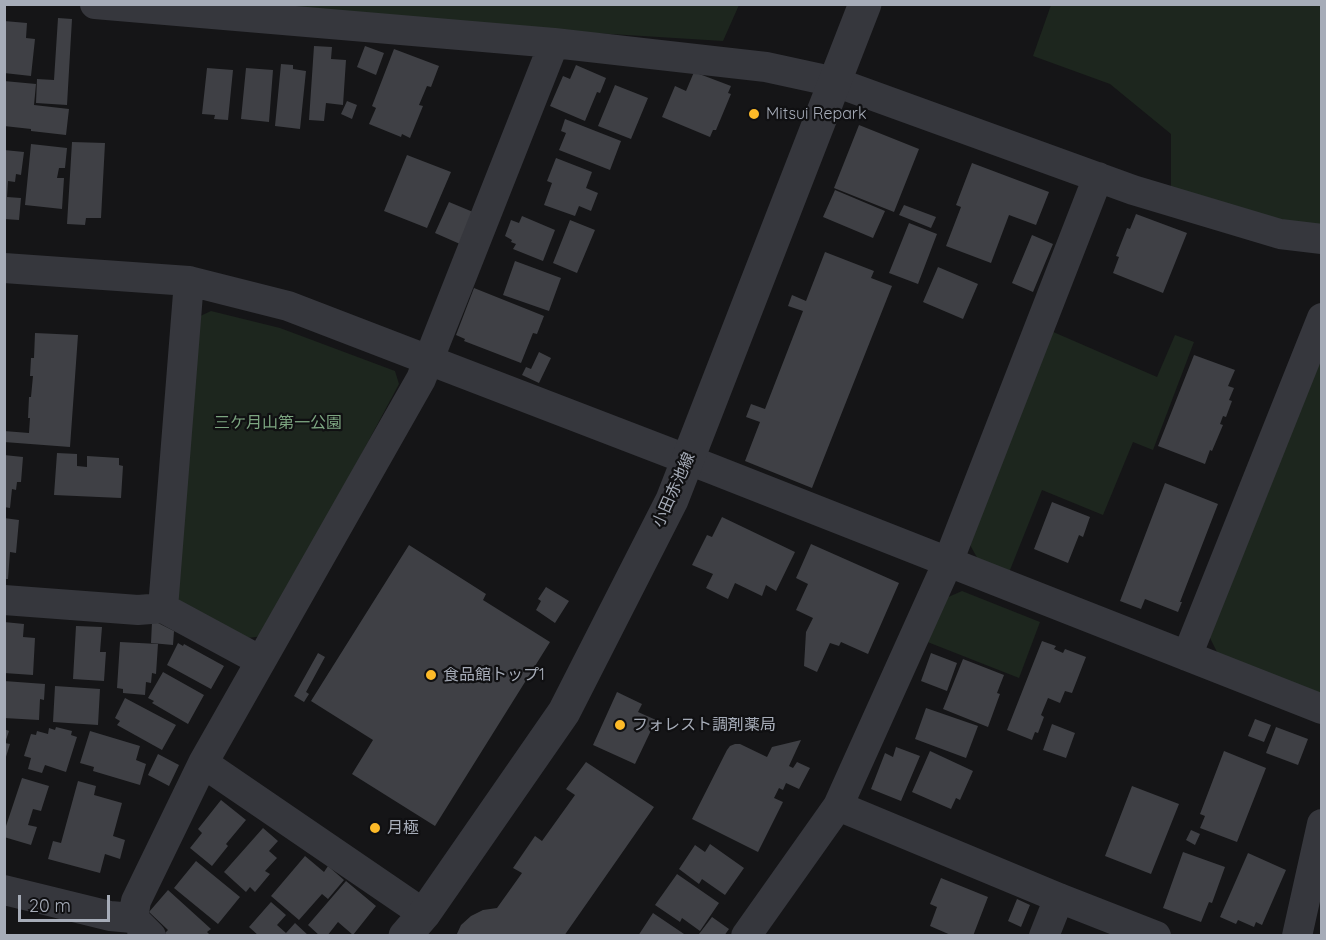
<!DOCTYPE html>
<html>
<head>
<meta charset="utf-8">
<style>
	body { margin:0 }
	#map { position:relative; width:1326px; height:940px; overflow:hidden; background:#151517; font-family:Quicksand,sans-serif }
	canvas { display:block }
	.frame { position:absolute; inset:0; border:6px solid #a6acb8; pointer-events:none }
	.scale { position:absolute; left:18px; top:895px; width:92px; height:27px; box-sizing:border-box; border:3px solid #a6acb8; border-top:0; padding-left:8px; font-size:18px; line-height:21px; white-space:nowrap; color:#a6acb8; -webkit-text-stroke:4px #101012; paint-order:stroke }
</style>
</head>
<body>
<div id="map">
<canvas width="1326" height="940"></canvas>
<div class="frame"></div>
<div class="scale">20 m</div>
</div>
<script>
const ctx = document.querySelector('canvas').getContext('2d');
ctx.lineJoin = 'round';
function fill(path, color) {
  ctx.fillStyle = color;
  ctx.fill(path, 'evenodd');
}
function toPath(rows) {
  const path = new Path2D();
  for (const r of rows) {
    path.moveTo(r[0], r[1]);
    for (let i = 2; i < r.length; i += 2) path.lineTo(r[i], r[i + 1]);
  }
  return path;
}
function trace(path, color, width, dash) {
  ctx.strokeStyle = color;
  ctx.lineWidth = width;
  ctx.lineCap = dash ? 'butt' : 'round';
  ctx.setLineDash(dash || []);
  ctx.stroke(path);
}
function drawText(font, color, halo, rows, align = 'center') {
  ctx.font = font + ' Quicksand,"Noto Sans JP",sans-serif';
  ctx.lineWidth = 4.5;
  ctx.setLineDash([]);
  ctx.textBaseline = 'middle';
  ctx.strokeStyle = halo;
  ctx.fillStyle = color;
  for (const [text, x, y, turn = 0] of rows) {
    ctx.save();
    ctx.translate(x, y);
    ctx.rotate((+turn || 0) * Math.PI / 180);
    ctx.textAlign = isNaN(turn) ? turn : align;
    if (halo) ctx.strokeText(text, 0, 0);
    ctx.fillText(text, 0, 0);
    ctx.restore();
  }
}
fill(toPath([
	[246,5,739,5,723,41,594,33],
	[1051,5,1321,5,1321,225,1282,222,1171,188,1171,134,1110,84,1033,56],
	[211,311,280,328,395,371,399,384,264,636,247,638,181,606,177,595,196,318],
	[1051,331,1157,377,1175,335,1194,342,1153,450,1133,442,1103,515,1042,490,1008,575,980,563,969,543],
	[1321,351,1321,697,1219,656,1208,634],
	[962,591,1040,622,1019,678,925,641,946,598]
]), '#1d261e');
fill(toPath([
	[58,18,72,19,67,105,36,103,37,79,54,80],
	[4,21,27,23,26,38,35,39,31,76,4,73],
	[314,46,332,47,331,59,346,60,343,105,326,103,324,121,309,120],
	[365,46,384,53,376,75,357,67],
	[394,49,439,66,431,87,427,86,419,105,423,106,410,138,402,134,401,137,369,124,376,108,372,106],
	[281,64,293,65,293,69,306,71,300,129,275,126],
	[576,65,606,78,600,93,597,92,585,121,550,106,563,76,570,79],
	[207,68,233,70,228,120,214,119,215,115,202,114],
	[246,68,273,70,269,122,241,119],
	[694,72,731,86,728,93,731,94,716,130,713,130,710,137,662,117,675,86,686,91],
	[4,81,36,84,34,105,69,109,66,135,31,131,31,129,4,126],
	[615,85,648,98,631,139,598,126],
	[347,101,357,105,352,119,341,114],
	[565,119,621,141,610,170,559,150,566,133,561,131],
	[859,125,919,149,894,212,834,188],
	[72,142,105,143,101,218,86,218,85,225,67,224],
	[31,144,67,148,65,168,59,168,57,178,64,178,62,209,25,205],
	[4,150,24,152,21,175,16,174,15,182,8,181,7,197,21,198,19,220,4,219],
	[407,155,451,172,427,228,384,211],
	[556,158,592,172,586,188,598,193,591,211,579,206,575,216,544,205,552,183,547,181],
	[972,163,1049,192,1036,225,1009,215,991,263,946,246,961,207,956,205],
	[835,190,885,211,873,238,823,217],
	[449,202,473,212,460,244,435,233],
	[904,205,936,217,931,228,899,215],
	[1136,214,1187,233,1163,293,1113,273,1119,257,1116,256,1127,228,1130,229],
	[522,216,555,230,543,261,513,249,516,244,511,242,512,240,505,236,511,220,519,223],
	[570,220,595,230,577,273,553,263],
	[909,223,937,234,918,284,889,273],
	[1032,235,1053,244,1033,292,1012,283],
	[825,252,874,271,871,278,892,286,812,488,745,461,760,422,746,417,751,404,765,409,803,311,788,306,792,295,806,301],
	[515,261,561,278,549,311,503,295],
	[938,267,978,284,963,319,923,302],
	[474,288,544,316,537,334,533,333,521,363,464,341,465,339,456,335],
	[35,333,78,335,70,447,4,442,4,431,29,433,30,418,28,418,29,397,31,397,33,376,30,376,31,358,34,358],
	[539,352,551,358,539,383,522,375,526,367,531,369],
	[1194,355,1235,370,1228,386,1234,388,1229,400,1232,401,1226,417,1223,416,1220,424,1223,425,1212,451,1210,450,1205,464,1158,446],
	[57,453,77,454,77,466,87,467,87,456,119,458,119,465,123,466,121,498,54,495],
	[4,455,23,457,21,482,17,482,16,490,12,489,10,508,4,507],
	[1165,483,1218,504,1180,602,1182,602,1178,612,1145,599,1141,609,1120,601],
	[1052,502,1090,517,1083,537,1079,535,1068,563,1034,549],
	[722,517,795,552,776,591,766,585,762,596,735,583,728,599,706,588,713,574,692,565,707,535,712,537],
	[4,518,19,520,16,553,10,552,8,579,4,579],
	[811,544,899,583,868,654,841,642,839,646,830,643,817,672,804,666,806,632,813,618,796,610,808,584,796,578],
	[409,545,486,594,483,600,550,642,435,826,352,774,373,740,311,701],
	[546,587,569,601,555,623,536,610,541,601,538,599],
	[4,622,24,624,23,637,35,638,33,675,4,673],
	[152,622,158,623,174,631,173,645,151,643],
	[76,626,102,627,100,652,106,652,104,681,73,679],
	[1042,641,1056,646,1054,649,1063,653,1065,649,1086,657,1072,693,1065,691,1060,703,1048,698,1041,715,1044,717,1038,733,1035,732,1032,740,1007,730],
	[120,642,158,644,156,674,152,673,151,683,146,682,145,695,123,693,123,689,117,688],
	[178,643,183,646,184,644,224,666,211,689,167,665],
	[318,653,325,657,306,692,309,694,304,702,294,696],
	[931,653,957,663,947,691,921,681],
	[963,659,1004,675,997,693,1000,694,988,727,943,709],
	[163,672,204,695,188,724,152,703,154,701,148,698],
	[4,681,45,684,44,700,40,699,39,720,4,718],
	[55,686,100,689,98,725,53,722],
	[617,692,642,704,638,712,656,720,635,764,593,745],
	[125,698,176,725,162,750,117,725,120,721,115,718],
	[926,708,978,726,966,758,915,739],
	[1255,719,1271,725,1264,742,1248,736],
	[1052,724,1075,733,1066,758,1043,750],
	[56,727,72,731,71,735,77,737,66,772,45,765,42,773,28,769,31,758,24,756,31,734,36,735,37,731,48,734,49,728,55,730],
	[1276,727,1308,739,1298,765,1266,753],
	[4,729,9,731,5,743,10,744,5,760],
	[90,731,140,746,136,760,146,764,140,785,93,771,94,767,80,763],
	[801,740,789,766,793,768,797,762,810,768,799,789,786,783,783,790,779,788,774,798,783,802,758,852,692,819,727,750,730,746,735,744,740,744,767,757,772,747],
	[896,747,920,756,901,801,871,789,885,753,893,757],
	[930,751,973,771,960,800,956,798,951,809,912,792],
	[1224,751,1266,768,1237,842,1200,828,1205,816,1200,814],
	[158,754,179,765,169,786,148,775],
	[586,762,654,807,564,936,456,936,461,925,471,916,483,910,497,908,522,873,513,868,535,836,542,841,575,795,566,789],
	[22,778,49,786,41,811,33,809,28,825,37,827,31,845,4,837,4,832],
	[78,781,96,786,94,795,122,803,113,836,125,840,120,859,105,854,100,873,48,859,53,841,61,843],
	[1132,786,1179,804,1151,874,1105,856],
	[221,800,246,820,226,844,228,846,212,866,190,848,202,833,198,829],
	[263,828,278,841,269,851,277,858,265,871,270,874,255,892,250,887,246,892,224,872],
	[1191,830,1200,834,1195,845,1186,840],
	[710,844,744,868,725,895,702,879,699,884,679,869,695,845,705,852],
	[1183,852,1225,867,1212,903,1209,902,1201,922,1163,908],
	[1248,853,1286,870,1262,925,1256,922,1254,927,1238,920,1236,924,1220,917],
	[305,856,324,872,328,866,344,880,328,899,322,894,299,920,271,896],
	[196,861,240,897,218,924,174,888],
	[677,874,719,903,700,931,682,918,680,922,655,905],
	[941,878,988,897,973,936,953,936,930,926,937,907,930,904],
	[346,881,376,906,353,935,338,922,327,936,320,936,308,925],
	[168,890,211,929,207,932,211,936,167,936,165,933,168,930,149,912],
	[1017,899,1030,905,1021,927,1008,921],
	[271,902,286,915,277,925,286,933,295,923,309,936,259,936,249,927],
	[653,913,687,936,638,936],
	[712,917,729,929,724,936,701,936,699,934]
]), '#3f4045');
trace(toPath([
	[95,4,554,43,766,67,835,82,1133,190,1280,234,1322,239],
	[4,268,189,281,288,306,712,469,1322,709],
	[4,600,138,610,163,608,261,661],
	[163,608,189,281],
	[1187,656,1322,318],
	[203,763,424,914],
	[838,806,1059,898,1156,936],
	[4,890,110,916,133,918,136,901,203,763,421,379,554,43],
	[133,918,151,936],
	[746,936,838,806,948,562,1098,177],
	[1044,936,1059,898],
	[1297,936,1322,824]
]), '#36373d', 30);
trace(toPath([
	[405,936,424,914,564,712,672,500,865,4]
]), '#36373d', 33);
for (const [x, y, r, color] of [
	[754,114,6,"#fdba28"],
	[431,675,6,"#fdba28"],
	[620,725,6,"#fdba28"],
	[375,828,6,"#fdba28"]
]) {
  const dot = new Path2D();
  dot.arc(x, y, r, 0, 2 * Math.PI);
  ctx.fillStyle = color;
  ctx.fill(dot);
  trace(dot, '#101012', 2);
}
drawText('16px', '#a6acb8', '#101012', [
	["Mitsui Repark",766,114],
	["食品館トップ1",443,675],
	["フォレスト調剤薬局",632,725],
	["月極",387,828]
], 'left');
drawText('16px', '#7ca580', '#101012', [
	["三ケ月山第一公園",278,423]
]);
drawText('16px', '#a6acb8', '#101012', [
	["小田赤池線",674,490,-66]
]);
</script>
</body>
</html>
